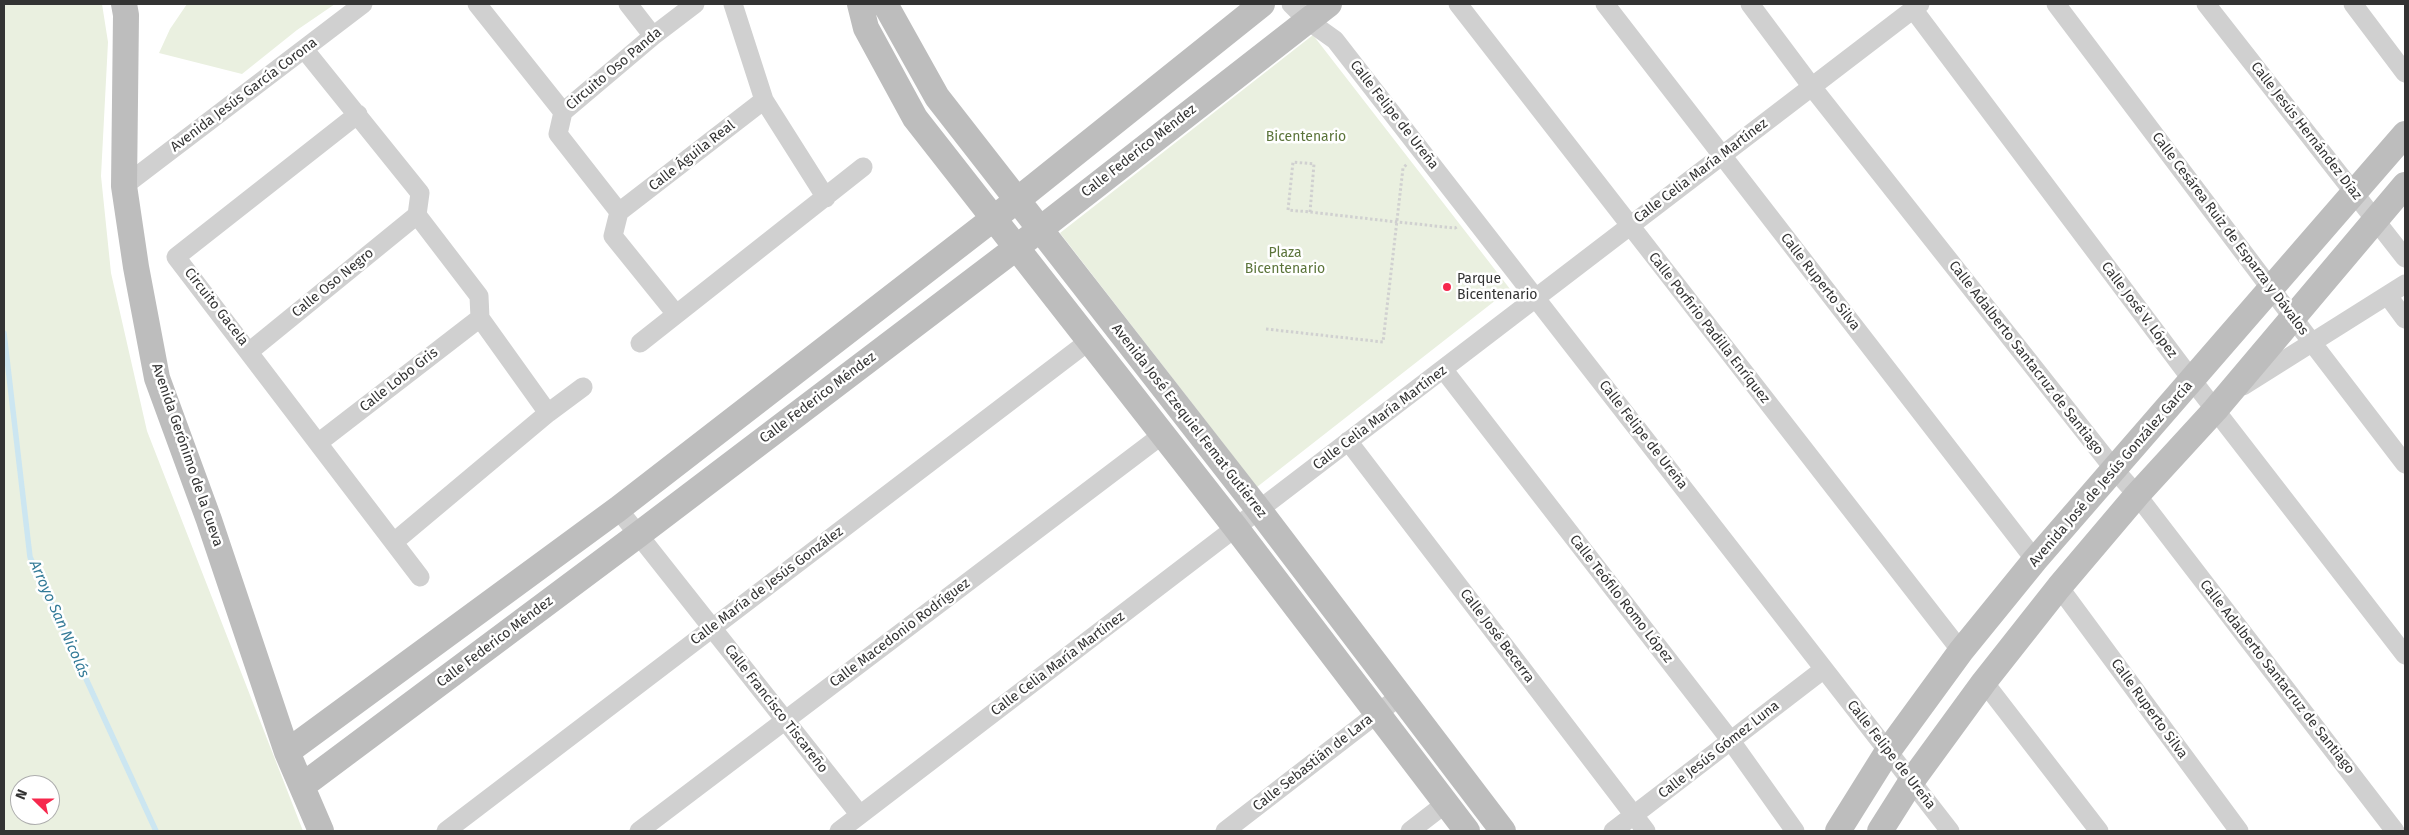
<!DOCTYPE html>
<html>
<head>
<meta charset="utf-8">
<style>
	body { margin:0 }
	#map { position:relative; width:2409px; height:835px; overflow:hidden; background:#fff; font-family:"Fira Sans",sans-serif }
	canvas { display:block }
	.frame { position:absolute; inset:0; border:5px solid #333; pointer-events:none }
	.north { position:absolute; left:10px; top:775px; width:50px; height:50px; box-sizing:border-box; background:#fff; border:1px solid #adadad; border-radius:50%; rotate:292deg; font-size:14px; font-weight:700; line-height:20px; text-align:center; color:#333 }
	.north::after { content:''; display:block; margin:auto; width:18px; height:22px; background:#f6284d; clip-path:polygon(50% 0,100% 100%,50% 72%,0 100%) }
</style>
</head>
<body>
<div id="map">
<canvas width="2409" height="835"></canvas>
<div class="frame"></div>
<div class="north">N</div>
</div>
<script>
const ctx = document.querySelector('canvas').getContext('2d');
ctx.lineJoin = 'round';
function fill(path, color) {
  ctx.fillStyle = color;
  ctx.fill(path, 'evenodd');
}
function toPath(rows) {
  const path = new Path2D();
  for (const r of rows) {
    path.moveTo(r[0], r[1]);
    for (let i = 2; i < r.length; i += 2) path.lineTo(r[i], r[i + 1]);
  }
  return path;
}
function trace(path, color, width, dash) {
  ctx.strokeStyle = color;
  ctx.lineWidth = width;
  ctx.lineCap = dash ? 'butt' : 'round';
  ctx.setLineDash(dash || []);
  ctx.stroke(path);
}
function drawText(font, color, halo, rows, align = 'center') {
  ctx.font = font + ' "Fira Sans",sans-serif';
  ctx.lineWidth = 5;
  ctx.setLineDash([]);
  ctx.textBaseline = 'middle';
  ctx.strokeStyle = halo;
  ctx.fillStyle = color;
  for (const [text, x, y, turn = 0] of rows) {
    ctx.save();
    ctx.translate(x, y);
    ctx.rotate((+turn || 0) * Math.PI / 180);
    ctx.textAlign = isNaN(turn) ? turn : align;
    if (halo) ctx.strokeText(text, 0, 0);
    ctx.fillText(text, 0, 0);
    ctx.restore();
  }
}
fill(toPath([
	[4,4,102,4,108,42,101,176,111,273,147,431,303,831,4,831],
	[20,785,50,785,50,815,20,815],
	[187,4,335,4,297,30,242,74,159,53,170,29],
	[1313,35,1510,289,1257,487,1060,233]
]), '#eaf0e0');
trace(toPath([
	[4,333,30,557,156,831]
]), '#cce6f1', 5.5);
trace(toPath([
	[1310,212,1314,164,1293,162,1288,210,1310,212,1397,222,1455,228,1458,226],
	[1266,329,1383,342,1403,168,1408,163]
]), '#d0d0d0', 3, [2.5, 2.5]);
trace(toPath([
	[477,4,563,112],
	[628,4,653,36],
	[733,4,764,100,826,198],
	[1291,4,1307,20,1335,40,1950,831],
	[1458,4,1961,651],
	[1605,4,2035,560],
	[1750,4,1812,87,2114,469,2137,495,2395,831],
	[2056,4,2271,289,2405,464],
	[2206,4,2405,258],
	[2353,4,2405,73],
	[1913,9,2192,380,2405,655],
	[304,49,420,193,417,215,479,296,480,318,548,413],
	[358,114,176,257,420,577],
	[124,186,363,4],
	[619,212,764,100],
	[2388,296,2405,319],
	[676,314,613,236,619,212,558,134,563,112,653,36,695,4],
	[640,343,863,167],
	[250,351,417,215],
	[1443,369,1731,741,1795,831],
	[2243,386,2405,284],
	[1348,441,1646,831],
	[318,443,480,318],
	[618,509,860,815],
	[394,542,548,413,583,387],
	[2059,587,2239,831],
	[1984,682,2099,831],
	[446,831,1089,341],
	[639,831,1162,435],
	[839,831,1920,4],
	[1225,831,1400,696],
	[1410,831,1445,804],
	[1613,831,1824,669]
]), '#d0d0d0', 19);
trace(toPath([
	[124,4,126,15,124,186,136,267,157,378,209,520,287,752,321,831],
	[860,4,866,28,915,118,1236,528,1467,831],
	[885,4,937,97,1259,510,1503,831],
	[287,752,618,509,1016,201,1262,4],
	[302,786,638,535,1016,248,1329,4],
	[1838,831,1888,751,1961,651,2035,560,2405,134],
	[1880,831,1911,782,1984,682,2059,587,2137,495,2215,410,2405,185]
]), '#bdbdbd', 26);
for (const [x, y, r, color] of [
	[1447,287,5,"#f6284d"]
]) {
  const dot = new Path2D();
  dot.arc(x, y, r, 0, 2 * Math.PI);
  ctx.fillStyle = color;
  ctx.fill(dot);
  trace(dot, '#fff', 2);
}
drawText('14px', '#333', '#fff', [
	["Circuito Oso Panda",614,69,-40],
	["Avenida Jesús García Corona",244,95,-37],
	["Calle Felipe de Ureña",1394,115,52],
	["Calle Jesús Hernández Díaz",2306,131,52],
	["Calle Federico Méndez",1139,151,-38],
	["Calle Águila Real",692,156,-38],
	["Calle Celia María Martínez",1701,171,-37],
	["Calle Cesárea Ruiz de Esparza y Dávalos",2230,234,53],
	["Calle Ruperto Silva",1820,282,52],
	["Calle Oso Negro",333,283,-39],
	["Circuito Gacela",216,307,52],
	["Calle José V. López",2139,310,53],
	["Calle Porfirio Padilla Enríquez",1709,328,52],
	["Calle Adalberto Santacruz de Santiago",2026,358,52],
	["Calle Lobo Gris",399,380,-38],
	["Calle Federico Méndez",818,398,-37],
	["Calle Celia María Martínez",1380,418,-37],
	["Avenida José Ezequiel Femat Gutiérrez",1189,421,52],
	["Calle Felipe de Ureña",1643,435,52],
	["Avenida Gerónimo de la Cueva",187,455,71],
	["Avenida José de Jesús González García",2111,474,-49],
	["Calle María de Jesús González",767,586,-37],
	["Calle Teófilo Romo López",1621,599,52],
	["Calle Macedonio Rodríguez",900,633,-37],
	["Calle José Becerra",1497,636,53],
	["Calle Federico Méndez",495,642,-37],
	["Calle Celia María Martínez",1058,664,-37],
	["Calle Adalberto Santacruz de Santiago",2277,677,52],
	["Calle Francisco Tiscareño",776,709,52],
	["Calle Ruperto Silva",2149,709,54],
	["Calle Jesús Gómez Luna",1719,750,-38],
	["Calle Felipe de Ureña",1891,755,52],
	["Calle Sebastián de Lara",1313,763,-38]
]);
drawText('14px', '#5b743a', '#fff', [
	["Bicentenario",1306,137],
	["Plaza",1285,253],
	["Bicentenario",1285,269]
]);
drawText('14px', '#333', '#fff', [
	["Parque",1457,279],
	["Bicentenario",1457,295]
], 'left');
drawText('italic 15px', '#347b98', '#fff', [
	["Arroyo San Nicolás",59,619,66]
]);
</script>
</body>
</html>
